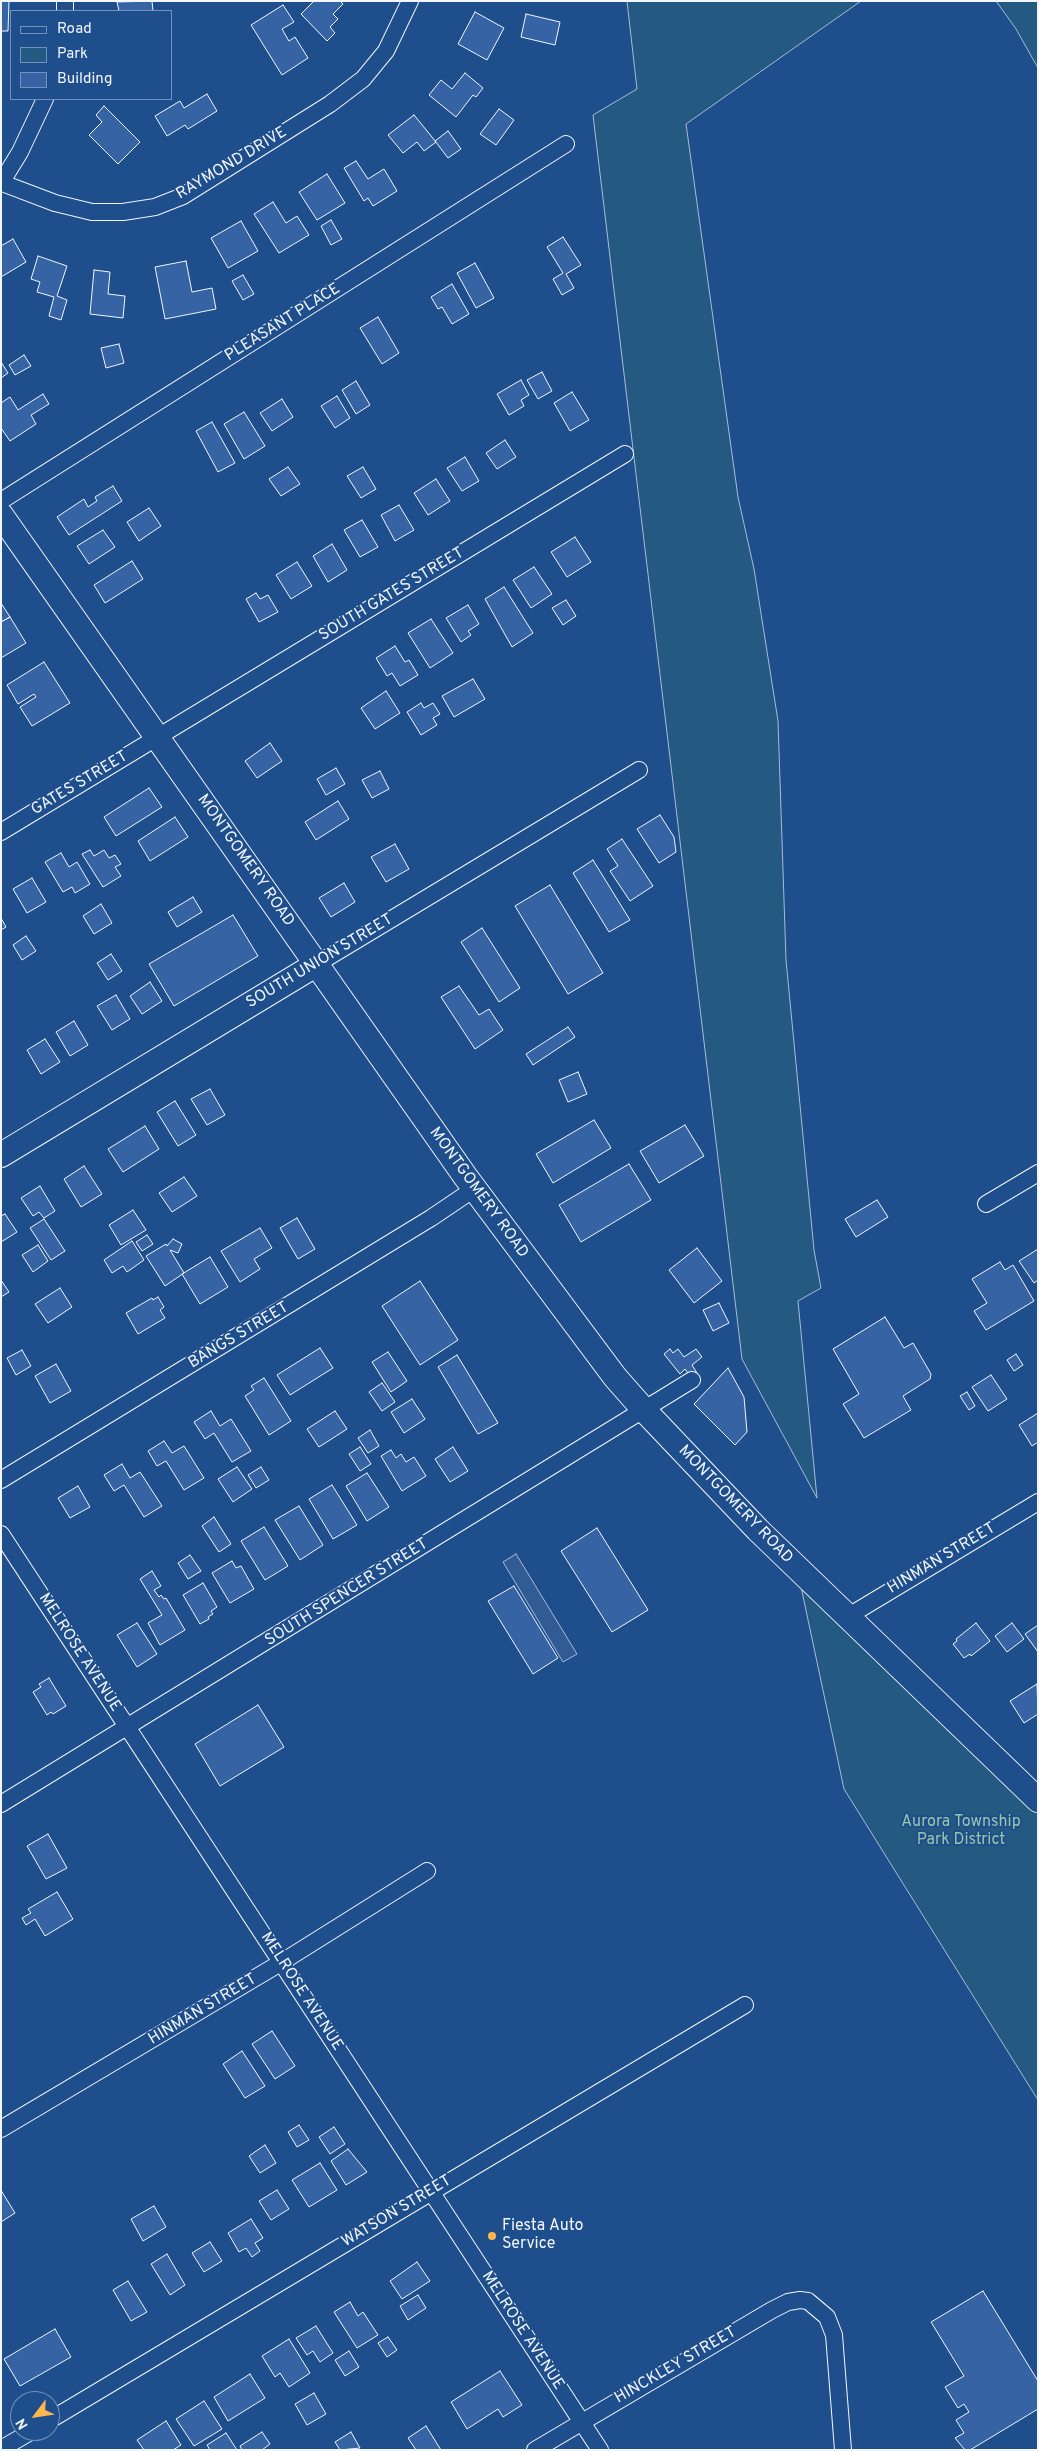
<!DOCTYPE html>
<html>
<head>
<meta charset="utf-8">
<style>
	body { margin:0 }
	#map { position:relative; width:1039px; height:2451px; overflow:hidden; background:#1f4e8c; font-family:Overpass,sans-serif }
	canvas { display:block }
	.frame { position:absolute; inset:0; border:2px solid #f2f6ff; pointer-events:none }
	.legend { position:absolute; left:10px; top:10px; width:162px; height:90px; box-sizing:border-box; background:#1f4e8c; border:1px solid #7391ba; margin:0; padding:6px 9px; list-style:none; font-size:15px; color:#f2f6ff }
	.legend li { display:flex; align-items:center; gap:10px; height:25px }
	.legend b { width:25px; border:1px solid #7391ba }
	.north { position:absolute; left:10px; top:2391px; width:50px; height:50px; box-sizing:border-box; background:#1f4e8c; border:1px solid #7391ba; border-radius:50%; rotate:239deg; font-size:14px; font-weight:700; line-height:20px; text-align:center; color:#f2f6ff }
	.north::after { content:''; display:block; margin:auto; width:18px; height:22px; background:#ffb74d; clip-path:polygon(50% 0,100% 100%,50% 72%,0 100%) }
</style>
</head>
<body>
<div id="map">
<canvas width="1039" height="2451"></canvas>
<div class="frame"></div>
<ul class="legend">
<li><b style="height:6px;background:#1f4e8c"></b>Road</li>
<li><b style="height:14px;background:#245a82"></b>Park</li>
<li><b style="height:14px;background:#3563a3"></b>Building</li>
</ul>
<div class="north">N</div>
</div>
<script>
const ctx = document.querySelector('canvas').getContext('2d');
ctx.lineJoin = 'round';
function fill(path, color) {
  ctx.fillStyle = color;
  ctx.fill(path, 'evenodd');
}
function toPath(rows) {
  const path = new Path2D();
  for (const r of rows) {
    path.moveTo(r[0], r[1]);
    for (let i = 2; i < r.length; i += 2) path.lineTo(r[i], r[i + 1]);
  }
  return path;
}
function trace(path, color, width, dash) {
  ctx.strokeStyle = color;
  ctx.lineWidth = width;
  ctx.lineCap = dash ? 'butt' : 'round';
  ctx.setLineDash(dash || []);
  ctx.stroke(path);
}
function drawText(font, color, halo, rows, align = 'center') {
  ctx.font = font + ' Overpass,sans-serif';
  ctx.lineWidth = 4;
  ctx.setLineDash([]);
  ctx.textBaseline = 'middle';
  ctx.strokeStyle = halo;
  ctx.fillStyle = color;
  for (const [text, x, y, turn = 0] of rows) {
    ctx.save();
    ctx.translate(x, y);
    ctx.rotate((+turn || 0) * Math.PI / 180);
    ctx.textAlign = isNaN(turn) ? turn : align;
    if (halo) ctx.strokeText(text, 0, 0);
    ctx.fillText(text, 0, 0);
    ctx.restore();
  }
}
const green = toPath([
	[627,1,861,1,686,124,738,497,754,569,778,721,786,960,814,1250,821,1288,798,1301,817,1498,742,1359,593,115,637,89,627,1],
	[996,1,1038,1,1038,68,1016,29,996,1],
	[797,1568,1038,1800,1038,2100,844,1789,797,1568]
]);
fill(green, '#245a82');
trace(green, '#a8bbd7', 1);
const parking = toPath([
	[516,1554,577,1654,563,1662,503,1562,516,1554]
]);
fill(parking, '#305b95');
trace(parking, '#a8bbd7', 1);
const building = toPath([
	[1,1,9,1,8,31,1,31,1,1],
	[152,1,153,11,119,11,117,2,152,1],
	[314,1,340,1,343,4,333,14,338,19,330,27,335,33,327,41,301,14,314,1],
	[283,5,294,22,282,29,289,41,295,37,308,58,282,75,251,25,283,5],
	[475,12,504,28,487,60,458,44,475,12],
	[526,14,560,22,555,45,521,37,526,14],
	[465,73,483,88,476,97,473,95,456,117,429,95,441,80,452,89,465,73],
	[207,94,217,111,188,129,185,125,167,136,155,116,180,101,184,108,207,94],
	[104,106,140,142,118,164,89,135,102,122,96,115,104,106],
	[499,109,514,120,496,145,480,134,499,109],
	[414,115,436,142,424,151,417,142,403,153,388,135,414,115],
	[448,131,461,149,448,158,435,141,448,131],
	[356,161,368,179,384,169,397,191,373,206,368,198,364,201,344,168,356,161],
	[327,174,345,203,317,220,299,192,327,174],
	[273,202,286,223,297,216,309,235,279,253,254,214,273,202],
	[331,220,342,239,331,245,321,226,331,220],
	[241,221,258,251,228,268,211,238,241,221],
	[563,237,581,265,566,274,574,288,562,295,553,279,563,273,547,247,563,237],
	[13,239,26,262,1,277,1,246,13,239],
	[38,256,67,266,57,296,67,300,61,320,49,316,54,297,37,292,40,282,31,279,38,256],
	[186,261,192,292,212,288,216,309,165,319,155,267,186,261],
	[475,263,494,298,476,308,457,273,475,263],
	[94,270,110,272,108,294,125,296,123,318,90,314,94,270],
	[243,275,254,294,243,300,232,281,243,275],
	[452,284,469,314,452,324,442,307,438,309,431,297,452,284],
	[378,317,399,353,382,364,360,328,378,317],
	[119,344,124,363,106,368,101,348,119,344],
	[24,355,31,366,15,375,9,365,24,355],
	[1,362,8,373,1,378,1,362],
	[542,372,552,391,538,399,527,380,542,372],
	[521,380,529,395,521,400,524,406,509,415,497,394,521,380],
	[356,381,370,405,356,414,342,390,356,381],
	[572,392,589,420,570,431,554,403,572,392],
	[43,394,49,404,31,415,36,424,10,441,1,428,1,403,10,397,18,410,43,394],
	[337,396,350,418,335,428,321,406,337,396],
	[282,399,293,417,272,431,260,413,282,399],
	[244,412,265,446,244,459,224,424,244,412],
	[212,422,235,463,218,472,196,431,212,422],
	[505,440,516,457,497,469,486,453,505,440],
	[465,457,479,481,462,491,447,468,465,457],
	[288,467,300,484,281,496,269,479,288,467],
	[363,467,376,489,361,498,347,476,363,467],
	[436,479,450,501,428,515,414,493,436,479],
	[113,486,122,501,69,535,57,517,84,499,88,507,97,501,95,497,113,486],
	[399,505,414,530,395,541,381,515,399,505],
	[149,508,161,526,139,541,127,522,149,508],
	[362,520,378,547,360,557,344,530,362,520],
	[103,530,115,547,89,564,77,546,103,530],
	[575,537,591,562,567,577,551,552,575,537],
	[332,544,347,570,328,582,313,556,332,544],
	[132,561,143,579,105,603,94,585,132,561],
	[297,562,312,586,291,599,276,575,297,562],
	[534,567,552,594,531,608,513,580,534,567],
	[504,587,533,633,512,647,485,599,504,587],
	[256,593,260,599,268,595,278,612,259,622,246,599,256,593],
	[566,600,576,616,563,625,552,608,566,600],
	[1,603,10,617,1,622,1,603],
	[468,605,479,624,468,631,471,635,461,642,446,618,468,605],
	[10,617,26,643,1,658,1,622,10,617],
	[431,619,453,653,430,668,408,633,431,619],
	[395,646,405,662,409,660,418,675,400,686,392,673,387,676,376,658,395,646],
	[44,662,70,703,32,726,20,707,36,697,34,694,18,704,7,685,44,662],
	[473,679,485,699,454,717,442,696,473,679],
	[386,691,400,713,375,729,361,708,386,691],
	[421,703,424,708,433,703,440,714,433,718,437,725,421,735,407,712,421,703],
	[270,743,282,761,257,778,245,761,270,743],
	[336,768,345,784,326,795,317,779,336,768],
	[380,771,389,789,372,798,362,780,380,771],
	[149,788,162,807,116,836,104,817,149,788],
	[338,801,349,819,316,840,305,822,338,801],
	[660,815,674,837,676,852,659,863,637,829,660,815],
	[175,817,188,837,150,861,138,841,175,817],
	[622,839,653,886,630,901,610,871,618,866,607,849,622,839],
	[395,844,409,869,386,882,371,857,395,844],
	[90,850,94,856,104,850,109,858,115,855,121,864,115,867,121,876,103,887,82,854,90,850],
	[61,853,69,867,77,862,90,884,75,893,72,887,63,892,45,862,61,853],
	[593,860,630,920,609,932,573,873,593,860],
	[32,878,46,902,27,913,13,889,32,878],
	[344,883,355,902,331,917,319,898,344,883],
	[550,885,603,973,568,994,515,906,550,885],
	[193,897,202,912,177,927,168,912,193,897],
	[101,904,112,923,94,934,83,916,101,904],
	[233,915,258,956,174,1006,149,964,233,915],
	[1,918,6,927,1,930,1,918],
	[482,928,520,988,499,1002,461,942,482,928],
	[26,936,36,951,22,960,13,945,26,936],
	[111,954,122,971,108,980,97,963,111,954],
	[150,982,162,1001,142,1014,130,996,150,982],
	[459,986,479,1015,489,1009,503,1030,475,1049,441,997,459,986],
	[116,995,130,1019,112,1030,97,1006,116,995],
	[74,1021,88,1045,70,1056,56,1032,74,1021],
	[568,1027,575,1037,533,1065,526,1054,568,1027],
	[45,1039,60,1062,41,1074,27,1050,45,1039],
	[578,1072,587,1094,568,1102,559,1080,578,1072],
	[210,1089,225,1115,207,1125,191,1099,210,1089],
	[175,1101,196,1135,178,1146,157,1112,175,1101],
	[594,1120,611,1148,553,1183,536,1154,594,1120],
	[685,1125,704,1156,659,1183,640,1151,685,1125],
	[145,1126,159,1149,123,1172,108,1149,145,1126],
	[629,1164,651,1200,581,1242,559,1205,629,1164],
	[84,1166,102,1194,81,1207,64,1179,84,1166],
	[184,1177,197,1196,172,1212,159,1193,184,1177],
	[40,1186,55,1211,44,1218,39,1212,33,1216,21,1198,40,1186],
	[877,1200,888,1217,856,1237,845,1219,877,1200],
	[133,1210,146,1230,121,1245,109,1225,133,1210],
	[5,1214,17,1232,1,1242,1,1216,5,1214],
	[297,1218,315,1249,298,1259,280,1228,297,1218],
	[44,1219,65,1251,51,1260,30,1228,44,1219],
	[260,1228,272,1248,254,1259,260,1269,240,1282,221,1251,260,1228],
	[147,1235,153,1244,142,1251,136,1242,147,1235],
	[173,1239,182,1244,178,1253,170,1250,184,1273,165,1286,146,1256,166,1244,167,1246,173,1239],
	[132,1241,144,1260,127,1272,123,1266,112,1273,104,1260,132,1241],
	[38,1245,48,1261,33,1272,22,1255,38,1245],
	[697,1248,722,1281,694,1303,669,1270,697,1248],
	[1038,1249,1038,1280,1034,1283,1019,1261,1038,1249],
	[210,1257,228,1287,200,1304,182,1274,210,1257],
	[1000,1262,1005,1270,1013,1265,1034,1301,986,1330,974,1311,987,1303,972,1279,1000,1262],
	[1,1280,9,1292,1,1297,1,1280],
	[420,1281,458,1340,420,1365,382,1306,420,1281],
	[60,1288,72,1307,48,1323,35,1304,60,1288],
	[158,1297,164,1307,160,1310,165,1318,138,1334,126,1313,152,1298,153,1300,158,1297],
	[719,1303,729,1323,713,1331,703,1310,719,1303],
	[885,1317,904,1348,913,1343,931,1374,930,1379,903,1396,911,1410,864,1438,843,1404,859,1394,833,1349,885,1317],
	[320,1348,333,1368,290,1395,277,1375,320,1348],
	[670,1349,673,1353,678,1349,684,1357,696,1349,702,1357,692,1365,697,1373,691,1377,685,1369,680,1374,664,1354,670,1349],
	[22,1350,31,1366,16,1375,7,1358,22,1350],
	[388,1352,407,1381,391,1392,372,1362,388,1352],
	[1016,1354,1023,1365,1014,1371,1007,1360,1016,1354],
	[457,1355,498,1423,478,1434,438,1367,457,1355],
	[56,1364,71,1391,50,1403,35,1376,56,1364],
	[728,1368,744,1397,747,1432,735,1445,694,1404,728,1368],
	[991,1375,1007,1399,988,1411,972,1387,991,1375],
	[264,1378,291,1421,269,1435,245,1396,254,1390,251,1386,264,1378],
	[382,1383,395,1402,382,1411,369,1392,382,1383],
	[967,1392,975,1406,969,1410,960,1396,967,1392],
	[412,1399,425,1419,404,1433,391,1412,412,1399],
	[211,1411,220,1426,231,1419,251,1451,232,1462,214,1433,205,1439,194,1422,211,1411],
	[335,1411,347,1429,319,1447,307,1429,335,1411],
	[1038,1413,1038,1442,1032,1446,1019,1425,1038,1413],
	[370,1430,379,1446,368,1453,358,1438,370,1430],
	[164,1441,172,1453,184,1446,204,1478,184,1490,166,1461,157,1466,148,1451,164,1441],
	[360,1447,371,1464,360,1471,349,1454,360,1447],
	[453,1447,468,1471,450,1482,435,1459,453,1447],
	[391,1450,396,1458,401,1454,406,1462,414,1457,426,1476,402,1491,381,1456,391,1450],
	[122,1464,130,1478,140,1472,162,1506,144,1517,124,1485,114,1491,104,1475,122,1464],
	[237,1467,252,1489,233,1502,218,1479,237,1467],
	[261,1467,269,1480,256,1488,248,1475,261,1467],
	[367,1473,389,1507,367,1521,346,1486,367,1473],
	[332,1485,357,1525,333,1539,309,1499,332,1485],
	[78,1486,90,1507,70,1518,58,1498,78,1486],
	[299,1506,323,1545,300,1560,275,1520,299,1506],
	[214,1517,231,1544,219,1552,202,1526,214,1517],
	[264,1527,288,1566,265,1580,241,1541,264,1527],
	[597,1528,648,1610,612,1632,561,1551,597,1528],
	[190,1555,201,1571,188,1579,178,1563,190,1555],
	[232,1561,236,1568,241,1566,254,1589,230,1603,212,1573,232,1561],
	[152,1571,161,1586,154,1590,159,1597,161,1595,164,1599,166,1598,185,1630,160,1645,148,1623,162,1615,140,1579,152,1571],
	[203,1583,217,1607,211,1611,213,1614,208,1617,209,1619,200,1624,183,1595,203,1583],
	[514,1586,558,1658,533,1674,488,1601,514,1586],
	[137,1623,157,1654,137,1667,117,1635,137,1623],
	[976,1623,990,1641,971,1656,970,1654,964,1658,953,1644,957,1641,956,1639,976,1623],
	[1012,1623,1024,1639,1007,1652,995,1636,1012,1623],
	[1038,1625,1038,1652,1025,1634,1038,1625],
	[49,1678,66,1706,53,1714,51,1712,47,1715,33,1692,41,1687,39,1684,49,1678],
	[1037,1684,1038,1714,1024,1723,1010,1701,1037,1684],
	[258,1705,284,1747,220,1786,195,1744,258,1705],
	[48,1834,67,1868,46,1879,27,1846,48,1834],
	[57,1892,73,1919,45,1936,35,1919,26,1925,22,1918,31,1913,28,1909,57,1892],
	[272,2031,295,2066,275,2079,252,2044,272,2031],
	[242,2051,265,2086,245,2098,223,2064,242,2051],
	[299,2125,309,2140,297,2147,288,2132,299,2125],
	[334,2127,345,2144,330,2154,319,2137,334,2127],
	[265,2145,276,2163,260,2173,249,2156,265,2145],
	[348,2149,367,2172,346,2185,331,2161,348,2149],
	[320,2163,337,2190,309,2207,292,2180,320,2163],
	[277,2190,289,2209,271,2220,259,2201,277,2190],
	[2,2192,15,2213,1,2222,1,2193,2,2192],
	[154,2206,166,2227,143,2241,131,2219,154,2206],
	[251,2219,263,2238,255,2243,260,2251,252,2257,246,2248,239,2252,228,2233,251,2219],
	[210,2242,222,2261,204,2272,192,2253,210,2242],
	[167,2254,185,2285,170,2295,151,2264,167,2254],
	[417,2262,430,2281,402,2299,390,2281,417,2262],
	[128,2281,147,2312,131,2321,113,2290,128,2281],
	[983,2291,1038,2381,1038,2409,970,2450,965,2450,955,2438,964,2433,956,2420,969,2412,964,2404,958,2408,945,2387,964,2376,931,2322,983,2291],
	[418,2295,426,2308,408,2320,400,2306,418,2295],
	[350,2302,358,2316,363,2312,378,2335,357,2348,334,2312,350,2302],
	[316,2326,333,2353,320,2362,313,2351,307,2355,296,2338,316,2326],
	[55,2329,71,2357,20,2386,4,2359,55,2329],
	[388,2337,397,2350,387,2357,378,2343,388,2337],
	[289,2339,310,2373,289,2387,280,2373,275,2377,262,2356,289,2339],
	[349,2351,359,2367,345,2376,335,2360,349,2351],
	[500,2371,522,2405,503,2417,498,2409,467,2429,451,2402,500,2371],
	[250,2374,265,2398,228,2421,214,2397,250,2374],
	[314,2393,326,2414,307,2425,295,2404,314,2393],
	[204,2401,222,2429,194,2446,176,2419,204,2401],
	[166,2421,181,2445,173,2450,144,2450,137,2440,166,2421],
	[426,2426,441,2450,416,2450,408,2438,426,2426],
	[262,2432,270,2444,262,2450,242,2450,240,2446,262,2432],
	[351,2432,360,2448,340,2450,335,2442,351,2432],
	[226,2433,237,2450,210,2450,207,2445,226,2433]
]);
fill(building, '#3563a3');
trace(building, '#f2f6ff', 1);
const street = toPath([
	[65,11,65,1],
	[1,183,20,152,45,99],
	[2,183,55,203,92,212,123,212,155,207,183,196,330,104,363,79,386,51,410,1],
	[1,501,566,144],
	[1,832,625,454],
	[317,964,639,770],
	[986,1204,1038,1173],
	[1,1480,431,1218,474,1189],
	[1,1534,600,2450],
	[847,1617,1038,1502],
	[1,1804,692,1380],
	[1,2129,282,1962,427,1871],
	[50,2420,745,2005],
	[1,2449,32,2431],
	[535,2450,772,2310,788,2302,800,2300,808,2301,827,2317,834,2335,843,2450]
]);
const secondary = toPath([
	[1,515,465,1176,615,1377,644,1410,758,1530,1038,1800],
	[1,1155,317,964]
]);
trace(street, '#f2f6ff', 18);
trace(secondary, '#f2f6ff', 26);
trace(street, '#1f4e8c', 16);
trace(secondary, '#1f4e8c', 24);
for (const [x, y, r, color] of [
	[492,2236,5,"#ffb74d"]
]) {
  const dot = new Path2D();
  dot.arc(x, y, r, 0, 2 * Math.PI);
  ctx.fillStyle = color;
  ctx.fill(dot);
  trace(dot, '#1f4e8c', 2);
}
drawText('16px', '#f2f6ff', '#1f4e8c', [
	["RAYMOND DRIVE",232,164,-31],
	["PLEASANT PLACE",283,323,-32],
	["SOUTH GATES STREET",392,595,-31],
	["GATES STREET",80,784,-31],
	["MONTGOMERY ROAD",245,861,55],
	["SOUTH UNION STREET",320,962,-31],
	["MONTGOMERY ROAD",478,1193,54],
	["BANGS STREET",239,1336,-31],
	["MONTGOMERY ROAD",735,1505,46],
	["HINMAN STREET",942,1559,-31],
	["SOUTH SPENCER STREET",347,1593,-32],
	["MELROSE AVENUE",79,1653,57],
	["MELROSE AVENUE",301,1992,57],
	["HINMAN STREET",203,2010,-31],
	["WATSON STREET",397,2212,-31],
	["MELROSE AVENUE",522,2331,57],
	["HINCKLEY STREET",676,2366,-30]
]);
drawText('16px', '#97c8a6', '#1f4e8c', [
	["Aurora Township",961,1823],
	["Park District",961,1841]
]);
drawText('16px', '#f2f6ff', '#1f4e8c', [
	["Fiesta Auto",502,2227],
	["Service",502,2245]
], 'left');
</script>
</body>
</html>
